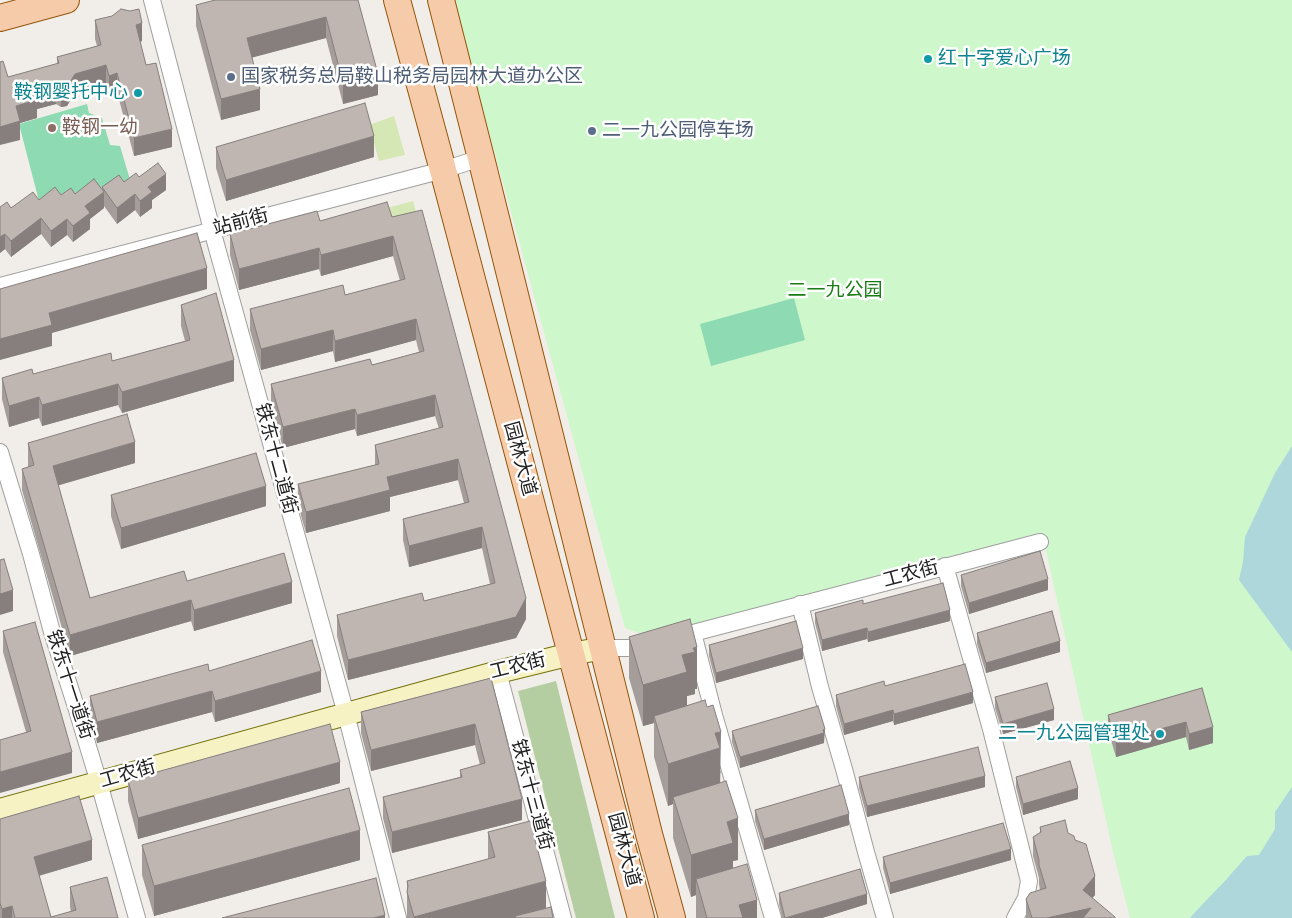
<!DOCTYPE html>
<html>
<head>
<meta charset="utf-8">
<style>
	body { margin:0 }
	canvas { display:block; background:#f1eee9 }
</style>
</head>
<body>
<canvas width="1292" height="918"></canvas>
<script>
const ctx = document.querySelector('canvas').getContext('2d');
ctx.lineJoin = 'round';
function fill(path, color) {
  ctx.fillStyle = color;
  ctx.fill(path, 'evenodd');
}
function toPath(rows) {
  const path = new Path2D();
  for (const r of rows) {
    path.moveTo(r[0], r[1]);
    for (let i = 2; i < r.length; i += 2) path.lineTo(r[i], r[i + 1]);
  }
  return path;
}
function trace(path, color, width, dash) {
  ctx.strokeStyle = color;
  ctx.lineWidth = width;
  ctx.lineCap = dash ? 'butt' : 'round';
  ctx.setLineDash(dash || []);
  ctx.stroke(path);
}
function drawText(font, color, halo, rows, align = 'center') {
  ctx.font = font + ' Jost,"Noto Sans SC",sans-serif';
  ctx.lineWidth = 5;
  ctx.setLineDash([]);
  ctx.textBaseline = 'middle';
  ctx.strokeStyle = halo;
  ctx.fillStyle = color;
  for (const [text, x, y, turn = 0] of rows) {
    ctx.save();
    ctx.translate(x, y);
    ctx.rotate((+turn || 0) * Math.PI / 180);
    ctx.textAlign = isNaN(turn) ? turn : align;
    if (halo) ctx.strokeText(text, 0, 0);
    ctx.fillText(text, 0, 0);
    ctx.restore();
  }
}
fill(toPath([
	[394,116,405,155,379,161,369,125],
	[413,201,421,229,394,236,387,208]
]), '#d4e7b4');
fill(toPath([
	[556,681,615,918,576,918,518,691]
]), '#b4cda1');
fill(toPath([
	[453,0,1292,0,1292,918,1130,918,1114,856,1043,537,650,637,625,628]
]), '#cef7cb');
fill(toPath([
	[87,104,89,113,102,118,110,145,120,146,131,183,40,205,19,124],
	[794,298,805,340,711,366,700,324]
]), '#8edab2');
fill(toPath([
	[1292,446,1292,652,1239,580,1243,562,1245,537,1275,473],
	[1292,787,1292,918,1190,918,1199,908,1224,882,1247,856,1259,855,1275,829,1275,812]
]), '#add7db');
const street = toPath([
	[152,0,212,230,346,714,398,918],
	[0,286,443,170,481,158],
	[0,452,31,554,52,632,77,710,99,783,137,918],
	[945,566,991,729,1029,881,1026,898,1015,918],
	[800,604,820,687,844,769,866,852,885,918],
	[693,633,714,715,773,918],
	[604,648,628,648,655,643,1040,542],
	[498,672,563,918]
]);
const secondary = toPath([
	[0,810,498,672,571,654,604,648]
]);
const primary = toPath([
	[397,0,443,170,641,918],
	[441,0,481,158,649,834,672,918],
	[0,18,66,0]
]);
trace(street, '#9f9f9f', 18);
trace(secondary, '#75720d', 24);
trace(primary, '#95550b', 28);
trace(street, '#fff', 16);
trace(secondary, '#f6f2c3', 22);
trace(primary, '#f6cbaa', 26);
fill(toPath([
	[358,0,378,95,343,104,326,38,252,57,260,110,221,120,196,26,196,5],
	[95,20,142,41,140,42,146,65,172,147,134,156,117,92,109,94,106,83,75,92,67,106,61,107,56,104,37,109,37,118,20,123,20,140,8,77,57,64,57,57,97,46,95,39],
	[216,147,374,157,226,201,216,168],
	[139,177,166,190,152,200,152,208,140,217,135,210,117,224,104,206,104,208,90,219,90,229,73,242,67,235,51,247,41,234,11,257,5,249,0,253,0,207,11,208,39,200,61,195,102,190,102,187],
	[392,217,526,619,516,638,348,680,337,636,337,615,424,601,490,584,482,548,409,567,403,540,403,519,464,503,458,480,390,497,390,511,306,533,298,505,298,484,375,465,375,445,439,429,435,416,357,436,355,429,283,448,271,405,271,384,372,365,419,352,416,340,335,362,333,351,261,370,250,330,250,309,345,295,400,281,393,256,321,276,319,269,239,290,230,255,230,234,320,221],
	[181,305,234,381,122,413,118,405,42,426,39,418,9,427,2,399,2,378,33,374,112,361,185,341,181,326],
	[28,443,135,463,58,485,90,598,187,581,292,603,194,631,191,621,70,656,22,490,22,469,28,467],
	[111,495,266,506,121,549,111,516],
	[961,575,1048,590,969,614,961,586],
	[863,604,950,621,868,642,867,639,822,651,815,623,815,613],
	[3,631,72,773,26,732,3,652],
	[977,633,1060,652,986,673,977,644],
	[629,637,697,689,695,689,695,694,687,696,687,706,721,773,720,773,720,783,738,860,733,861,733,868,757,918,696,918,696,895,691,897,673,838,673,804,668,806,654,757,654,723,643,726,629,678],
	[709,645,803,659,716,683,709,656],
	[209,671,321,692,215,722,212,712,97,743,90,717,90,696],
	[491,678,522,820,392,853,383,818,383,797,460,777,460,770,480,765,475,745,371,771,361,733,361,712],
	[885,686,973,703,894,725,893,721,844,735,836,706,836,695],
	[1202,688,1213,743,1189,750,1186,737,1116,757,1108,730,1108,715],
	[995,697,1054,720,1003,734,995,708],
	[732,731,825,740,824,740,824,743,740,768,732,742],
	[859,777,985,787,867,817,859,788],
	[1016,777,1078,799,1023,815,1016,787],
	[128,780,340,783,138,839,128,801],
	[755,810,849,825,764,850,755,821],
	[0,819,92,860,39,876,51,917,71,912,70,907,70,887,118,918,0,918],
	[1040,827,1068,833,1095,895,1092,898,1115,918,1026,918,1026,899,1040,890,1039,884,1039,878,1033,856,1033,837,1040,833],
	[488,832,553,918,407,918,407,881,488,859],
	[142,845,360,860,154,916,142,875],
	[883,857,1011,860,890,894,883,868],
	[779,893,867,904,822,918,782,918,779,904]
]), '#a49d99');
fill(toPath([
	[326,17,326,38,247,59,247,38],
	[142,23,142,41,136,43,136,25],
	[106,65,106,83,75,92,67,106,61,107,61,89,75,74],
	[117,73,117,92,109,94,109,76],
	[378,74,378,95,343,104,343,83],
	[56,85,56,104,37,109,37,118,20,123,20,140,0,145,0,127,16,106,34,91],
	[260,89,260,110,221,120,221,99],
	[172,129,172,147,134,156,134,138],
	[374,136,374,157,226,201,226,180],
	[166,174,166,190,152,200,152,208,140,217,140,201,148,187],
	[104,192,104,208,90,219,90,229,73,242,73,226,85,206],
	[135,194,135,210,117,224,117,208],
	[41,218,41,234,11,257,11,241],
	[67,219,67,235,51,247,51,231],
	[5,234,5,249,0,253,0,237],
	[393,236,393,256,321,276,321,255],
	[319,248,319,269,239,290,239,269],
	[207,268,207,289,52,333,52,346,0,360,0,339,49,313],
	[416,319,416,340,335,362,335,341],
	[333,330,333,351,261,370,261,349],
	[234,360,234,381,122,413,122,392],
	[118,384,118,405,42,426,42,405],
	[435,395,435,416,357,436,357,415],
	[39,397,39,418,9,427,9,406],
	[355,409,355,429,283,448,283,427],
	[135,442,135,463,53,487,53,466],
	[458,459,458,480,390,497,390,511,306,533,306,512,387,477],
	[266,486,266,506,121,549,121,528],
	[482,527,482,548,409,567,409,546],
	[1048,579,1048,590,969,614,969,603],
	[292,582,292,603,194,631,194,610],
	[13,590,13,611,0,615,0,594],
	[526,598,526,619,516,638,348,680,348,660],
	[191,600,191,621,70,656,70,635],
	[950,610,950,621,868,642,868,632],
	[867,628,867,639,822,651,822,640],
	[1060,641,1060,652,986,673,986,663],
	[697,647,697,689,695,689,695,694,687,696,687,713,654,716,654,723,643,726,643,685,682,655,693,648],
	[803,648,803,659,716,683,716,673],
	[321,671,321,692,215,722,215,701],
	[212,691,212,712,97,743,97,722],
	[973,692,973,703,894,725,894,714],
	[1054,709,1054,720,1003,734,1003,724],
	[893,710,893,721,844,735,844,724],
	[1186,722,1186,737,1116,757,1116,741],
	[475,724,475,745,371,771,371,750],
	[1213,727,1213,743,1189,750,1189,734],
	[825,729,824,743,740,768,740,757],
	[721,732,720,790,673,797,673,804,668,806,668,764,715,733],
	[72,752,72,773,0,793,0,772],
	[340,762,340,783,138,839,138,818],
	[985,776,985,787,867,817,867,806],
	[1078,788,1078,799,1023,815,1023,804],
	[522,799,522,820,392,853,392,832],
	[849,814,849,825,764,850,764,839],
	[738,818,738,860,733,861,733,884,696,879,696,895,691,897,691,855,727,822],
	[360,830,360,860,154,916,154,886],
	[92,840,92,860,34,877,34,857],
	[1011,849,1011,860,890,894,890,883],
	[1095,876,1095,895,1083,909,1083,890],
	[546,881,546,911,515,916,515,918,414,918,414,917],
	[867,894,867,904,822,918,786,918],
	[757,900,757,918,739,918,739,905],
	[12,906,12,918,2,918,2,909],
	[1091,908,1091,918,1047,918],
	[385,915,385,918,373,918]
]), '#867f7d');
const building = toPath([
	[215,0,358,0,378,74,343,83,326,17,247,38,260,89,221,99,196,5,215,0],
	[121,9,130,11,139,9,142,23,136,25,146,65,156,63,172,129,134,138,117,73,109,76,106,65,75,74,67,87,61,89,56,85,34,91,37,100,16,106,20,121,0,127,0,62,3,61,8,77,59,63,57,57,101,45,95,20,112,16,121,9],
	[365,103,374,136,226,180,216,147,365,103],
	[158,163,166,174,148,187,152,192,140,201,135,194,117,208,102,187,119,175,124,182,136,173,139,177,158,163],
	[94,179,104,192,85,206,90,213,73,226,67,219,51,231,41,218,11,241,5,234,0,237,0,207,7,202,11,208,33,192,39,200,55,187,61,195,71,188,75,194,94,179],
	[387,202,392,217,422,210,526,598,516,617,348,660,337,615,422,593,424,601,495,583,482,527,409,546,403,519,469,502,458,459,387,477,390,490,306,512,298,484,379,464,375,445,443,427,435,395,357,415,355,409,283,427,271,384,370,359,372,365,424,351,416,319,335,341,333,330,261,349,250,309,343,285,345,295,405,279,393,236,321,255,319,248,239,269,230,234,317,211,320,221,387,202],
	[197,233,207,268,49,313,52,325,0,339,0,289,197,233],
	[216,293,234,360,122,392,118,384,42,405,39,397,9,406,2,378,32,369,33,374,111,353,112,361,190,340,181,305,216,293],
	[127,414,135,442,53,466,90,598,184,571,187,581,284,553,292,582,194,610,191,600,70,635,22,469,34,465,28,443,127,414],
	[256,453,266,486,121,528,111,495,256,453],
	[1040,551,1048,579,969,603,961,575,1040,551],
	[4,559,13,590,0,594,0,560,4,559],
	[943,583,950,610,868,632,867,628,822,640,815,613,863,600,863,604,943,583],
	[1052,611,1060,641,986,663,977,633,1052,611],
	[690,619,697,647,693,648,695,652,682,655,687,672,643,685,629,637,690,619],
	[796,621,803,648,716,673,709,645,796,621],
	[35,622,72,752,0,772,0,740,31,731,3,631,35,622],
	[312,640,321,671,215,701,212,691,97,722,90,696,208,664,209,671,312,640],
	[965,664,973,692,894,714,893,710,844,724,836,695,884,681,885,686,965,664],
	[491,678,522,799,392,832,383,797,462,777,460,770,485,763,475,724,371,750,361,712,491,678],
	[1047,683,1054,709,1003,724,995,697,1047,683],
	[1202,688,1213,727,1189,734,1186,722,1116,741,1108,715,1202,688],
	[705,700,707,707,713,705,721,732,715,733,720,748,668,764,654,716,705,700],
	[818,706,825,729,823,730,824,733,740,757,732,731,818,706],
	[330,724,340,762,138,818,128,780,330,724],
	[978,747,985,776,867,806,859,777,978,747],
	[1070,761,1078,788,1023,804,1016,777,1070,761],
	[726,781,738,818,727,822,733,843,691,855,673,797,726,781],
	[841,785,849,814,764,839,755,810,841,785],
	[349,788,360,830,154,886,142,845,349,788],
	[79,796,92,840,34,857,51,917,76,910,70,887,107,877,118,918,15,918,12,906,2,909,0,903,0,819,79,796],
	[1065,820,1068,833,1074,836,1075,840,1086,844,1095,876,1083,890,1115,917,1115,918,1083,918,1091,908,1047,918,1032,918,1026,899,1030,893,1046,888,1039,865,1039,860,1033,837,1041,832,1040,827,1065,820],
	[530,821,546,881,414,917,407,892,408,886,407,881,495,857,488,832,530,821],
	[1003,823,1011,849,890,883,883,857,1003,823],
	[747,864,757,900,739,905,743,918,707,918,696,879,747,864],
	[860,869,867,894,785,918,779,893,860,869],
	[376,878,385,915,373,918,222,918,376,878],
	[551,907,553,918,516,918,515,916,551,907]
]);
fill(building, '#bfb6b2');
trace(building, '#867f7d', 1);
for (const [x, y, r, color] of [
	[928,59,5,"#0f9aa8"],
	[231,77,5,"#5c6f8a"],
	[138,93,5,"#0f9aa8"],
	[52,128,5,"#8d6e63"],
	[592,131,5,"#5c6f8a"],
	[1160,734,5,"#0f9aa8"]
]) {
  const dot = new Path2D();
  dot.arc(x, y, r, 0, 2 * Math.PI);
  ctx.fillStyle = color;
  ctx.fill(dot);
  trace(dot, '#fff', 2);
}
drawText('19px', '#0d838f', '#fff', [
	["红十字爱心广场",938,59,"left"],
	["鞍钢婴托中心",128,93],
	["二一九公园管理处",1150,734]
], 'right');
drawText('19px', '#4e5e75', '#fff', [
	["国家税务总局鞍山税务局园林大道办公区",241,77],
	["二一九公园停车场",602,131]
], 'left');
drawText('19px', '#785e54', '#fff', [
	["鞍钢一幼",62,128]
], 'left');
drawText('19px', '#222', '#fff', [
	["站前街",241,223,-15],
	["铁东十二道街",275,459,75],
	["园林大道",519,459,75],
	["工农街",911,575,-15],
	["工农街",518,667,-14],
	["铁东十一道街",69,685,72],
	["工农街",128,775,-16],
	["铁东十三道街",531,795,75],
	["园林大道",623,850,75]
]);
drawText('19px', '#197c14', '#fff', [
	["二一九公园",835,291]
]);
</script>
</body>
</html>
